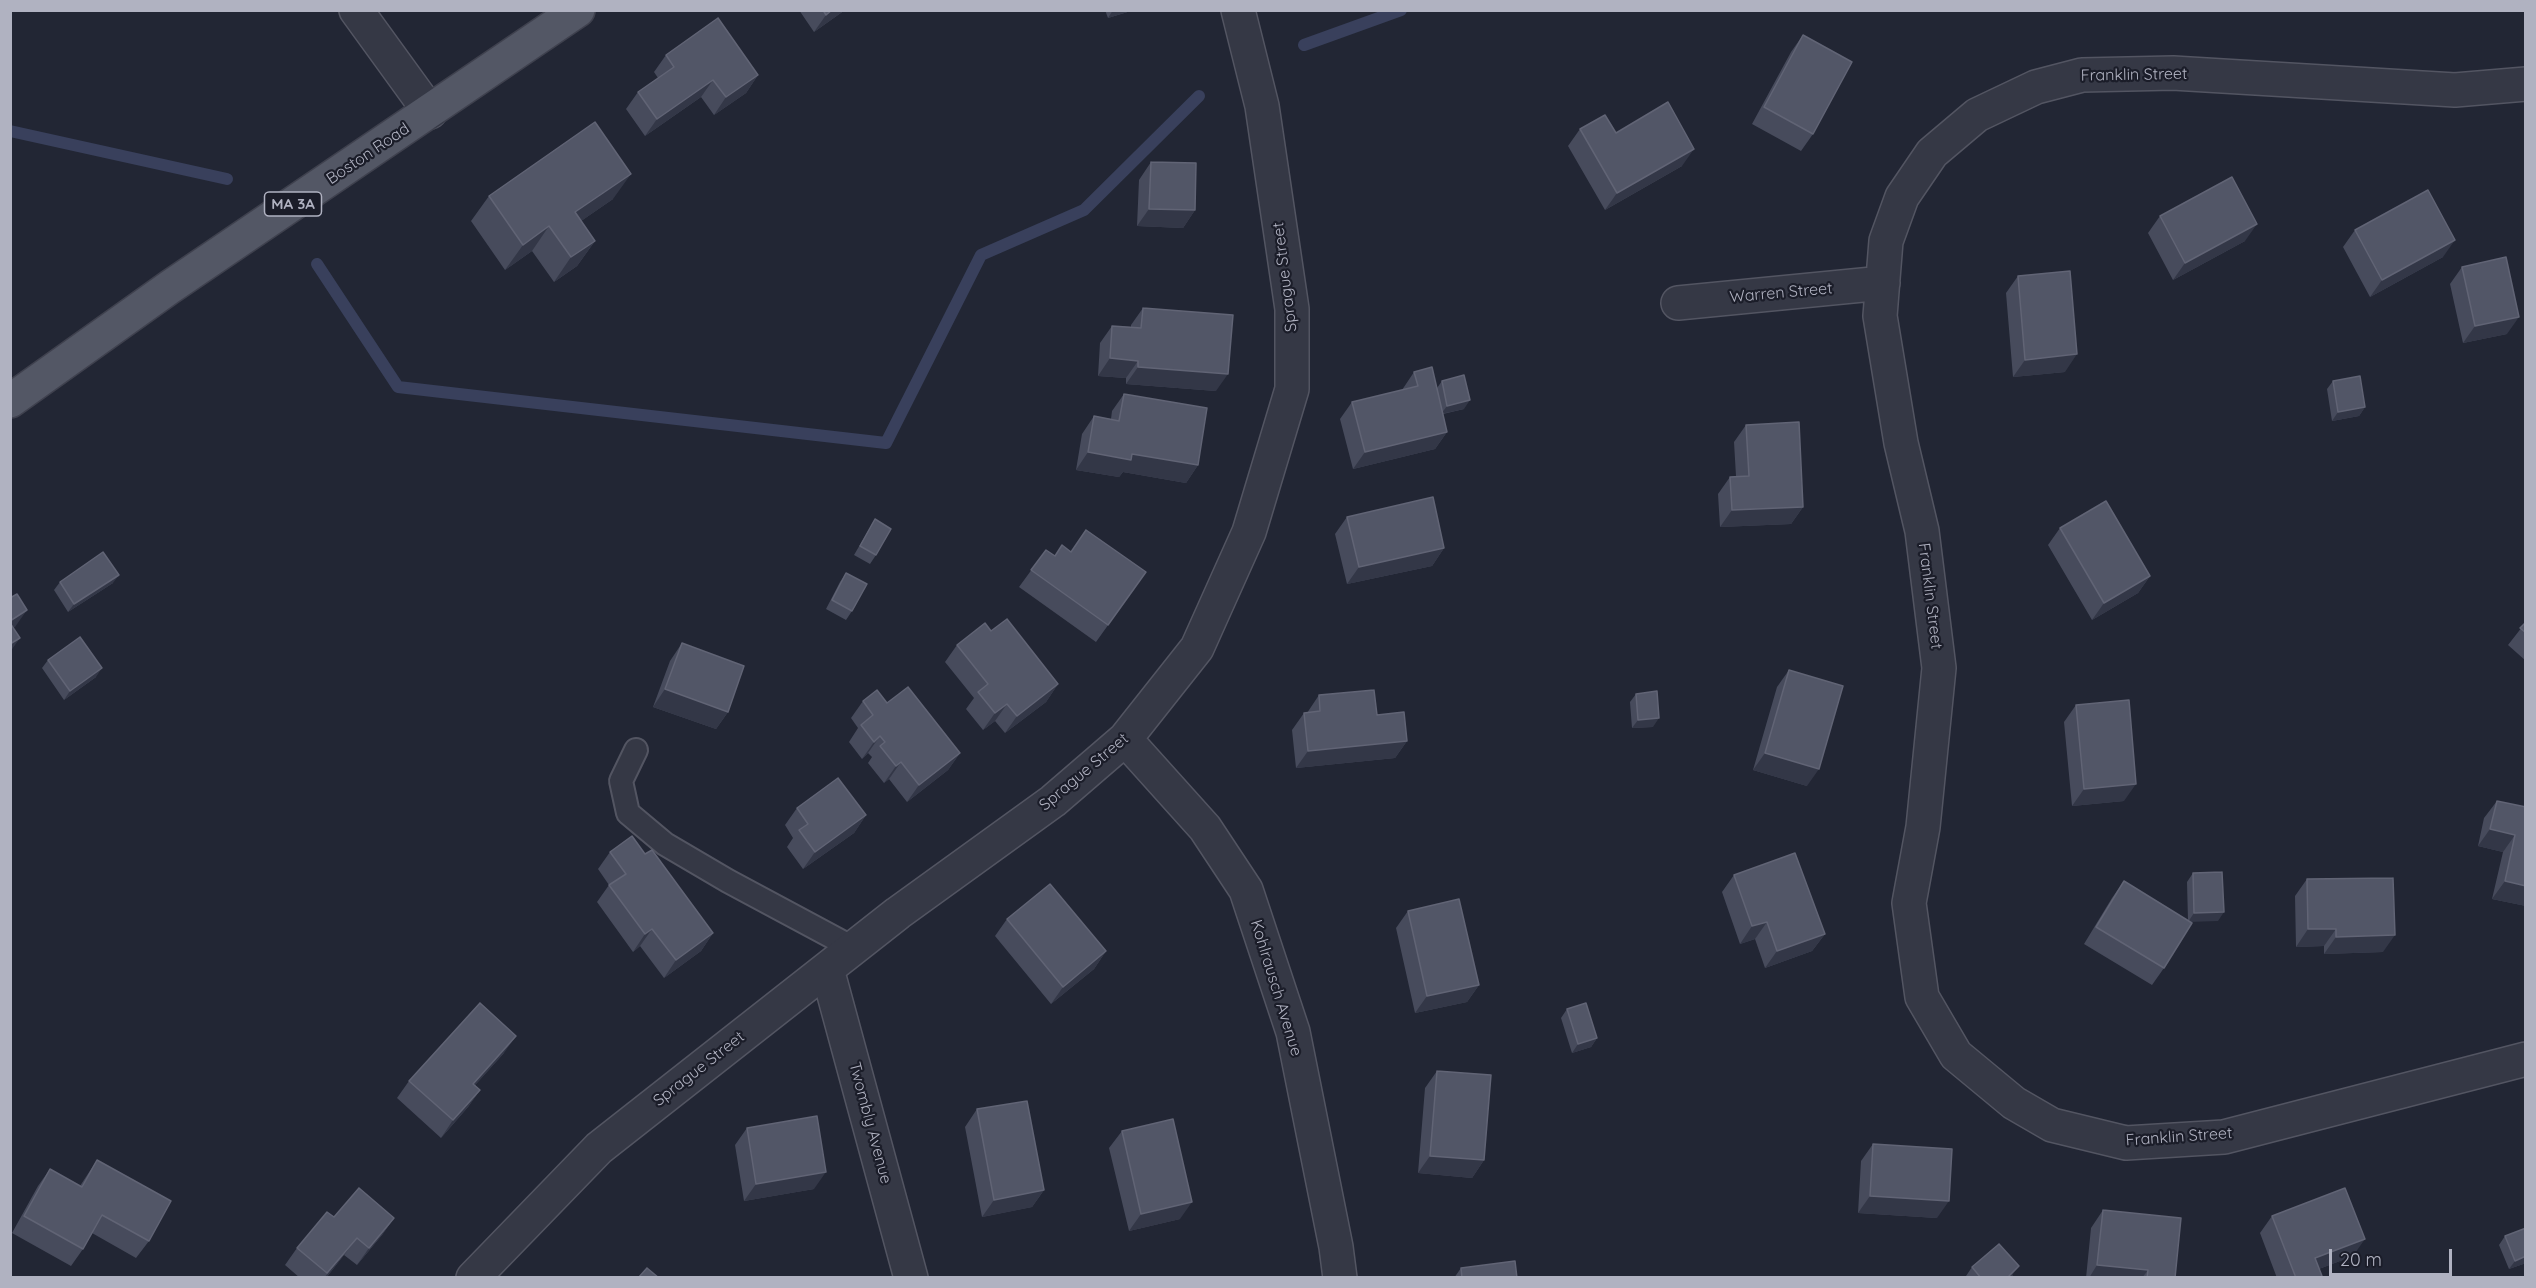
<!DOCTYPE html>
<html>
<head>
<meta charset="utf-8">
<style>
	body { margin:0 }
	#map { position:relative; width:2536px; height:1288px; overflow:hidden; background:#222634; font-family:Quicksand,sans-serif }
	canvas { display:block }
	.frame { position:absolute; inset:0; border:12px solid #b0b2c1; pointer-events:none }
	.scale { position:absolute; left:2329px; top:1249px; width:123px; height:27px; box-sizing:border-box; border:3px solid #b0b2c1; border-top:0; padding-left:8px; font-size:18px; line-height:21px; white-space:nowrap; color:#b0b2c1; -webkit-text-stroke:4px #1b1d29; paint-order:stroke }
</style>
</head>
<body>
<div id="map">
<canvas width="2536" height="1288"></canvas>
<div class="frame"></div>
<div class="scale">20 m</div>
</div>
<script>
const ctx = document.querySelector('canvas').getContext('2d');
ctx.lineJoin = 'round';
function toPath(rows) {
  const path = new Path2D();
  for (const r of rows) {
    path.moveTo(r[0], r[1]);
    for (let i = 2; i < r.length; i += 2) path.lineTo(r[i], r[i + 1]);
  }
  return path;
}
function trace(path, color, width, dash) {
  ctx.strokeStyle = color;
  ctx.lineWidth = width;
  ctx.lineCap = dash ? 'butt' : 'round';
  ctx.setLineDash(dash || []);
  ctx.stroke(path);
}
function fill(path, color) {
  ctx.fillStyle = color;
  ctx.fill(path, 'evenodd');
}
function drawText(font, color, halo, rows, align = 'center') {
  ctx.font = font + ' Quicksand,sans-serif';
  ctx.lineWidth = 4.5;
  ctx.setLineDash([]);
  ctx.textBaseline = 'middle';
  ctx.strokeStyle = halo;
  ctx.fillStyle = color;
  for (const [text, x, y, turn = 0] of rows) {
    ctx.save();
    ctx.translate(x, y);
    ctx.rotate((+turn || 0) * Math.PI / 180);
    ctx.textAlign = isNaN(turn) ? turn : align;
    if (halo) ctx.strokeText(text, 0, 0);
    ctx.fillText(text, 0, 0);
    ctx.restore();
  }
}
trace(toPath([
	[1304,45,1401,10],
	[10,131,227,179],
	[317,264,398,387,886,443,981,255,1084,210,1199,96]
]), '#39405c', 12);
const service = toPath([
	[636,750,621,781,628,813,665,844,728,881,853,948]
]);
const minor = toPath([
	[356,10,430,112],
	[2526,84,2455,90,2173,73,2082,75,2036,87,1977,115,1932,153,1902,197,1886,241,1880,316,1901,443,1922,531,1939,668,1923,827,1909,903,1922,997,1956,1055,2014,1103,2052,1125,2126,1143,2224,1137,2526,1059],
	[1678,303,1883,283],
	[1125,739,1205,828,1246,890,1293,1032,1336,1247,1340,1278],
	[827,969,911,1278],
	[473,1278,599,1148,898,913,1053,801,1125,739,1197,648,1249,532,1292,389,1292,309,1262,106,1238,10]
]);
const primary = toPath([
	[10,401,170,287,578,10]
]);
trace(service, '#535562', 26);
trace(minor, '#535562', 36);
trace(primary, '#3f414e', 36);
trace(service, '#353845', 22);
trace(minor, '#353845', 33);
trace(primary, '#535765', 33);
fill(toPath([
	[799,10,845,10,814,32],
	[1105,10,1134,10,1108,18],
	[1803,35,1813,134,1801,151,1752,124,1791,52],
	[666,55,758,75,746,93,714,115,701,97,645,136,626,109,638,92,658,78,654,72],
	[1580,129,1616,133,1682,166,1605,210,1568,146],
	[1151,162,1195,210,1183,228,1137,226,1139,180],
	[489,196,613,199,581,221,595,241,577,266,554,282,532,251,505,270,471,221],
	[2160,216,2245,241,2173,280,2148,233],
	[2355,230,2443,257,2370,297,2343,247],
	[2462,267,2507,334,2463,343,2450,284],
	[2018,276,2065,372,2013,377,2006,293],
	[1143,308,1216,391,1126,384,1126,378,1098,376,1100,343,1112,326,1131,327,1131,325],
	[1414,372,1437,388,1442,381,1464,409,1443,414,1447,432,1435,449,1353,469,1340,419,1352,402,1402,390],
	[2333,381,2365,407,2359,416,2332,421,2327,389],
	[1124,394,1198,465,1186,483,1123,472,1119,477,1076,470,1082,434,1094,416,1111,419,1112,411],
	[1746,425,1803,507,1791,524,1720,527,1718,494,1730,477,1736,476,1734,442],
	[1347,517,1444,548,1432,566,1347,584,1335,534],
	[875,519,876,555,870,564,854,555],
	[2060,528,2150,576,2138,593,2092,620,2048,545],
	[1046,550,1055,556,1071,552,1146,572,1096,642,1019,587],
	[846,573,852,611,846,620,826,609,840,582],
	[60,582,113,583,68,612,54,590],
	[2526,622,2526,661,2508,645],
	[991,631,1058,684,1046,702,1005,733,995,721,983,730,966,709,974,698,945,662,957,645],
	[682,643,728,712,716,729,653,707,670,661],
	[48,660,96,677,64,700,42,668],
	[1789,670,1807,786,1753,770,1777,687],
	[1636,694,1653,727,1632,728,1630,702],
	[1319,695,1407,741,1395,758,1296,768,1292,730,1304,713,1307,713],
	[863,701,887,703,960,753,948,770,907,802,889,779,884,783,868,763,872,757,868,753,862,759,849,742,858,728,851,718],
	[2076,705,2124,801,2072,806,2064,722],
	[2497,801,2526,807,2526,906,2492,899,2503,852,2478,846,2484,818],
	[797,808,866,815,854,833,803,869,787,847,793,838,785,825],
	[610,852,645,854,713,933,701,951,664,978,640,946,633,952,597,902,609,885,598,869],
	[2193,873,2218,921,2189,921,2164,968,2152,985,2084,944,2112,898,2124,881,2188,921,2187,882],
	[1734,875,1825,934,1812,951,1765,968,1755,939,1740,944,1722,892],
	[2307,879,2383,952,2324,954,2324,946,2296,947,2295,896],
	[1408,911,1479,985,1467,1002,1415,1013,1396,928],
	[1007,919,1106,951,1094,969,1051,1004,995,936],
	[1567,1009,1597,1038,1591,1047,1572,1053,1561,1018],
	[504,1053,475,1085,480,1090,468,1107,441,1138,397,1098,409,1081],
	[1437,1071,1484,1160,1472,1178,1418,1173,1425,1088],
	[977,1109,1044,1190,1032,1207,982,1217,965,1127],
	[747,1128,814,1189,744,1201,735,1145],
	[1122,1131,1180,1219,1129,1231,1109,1148],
	[1873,1144,1937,1218,1858,1213,1861,1161],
	[97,1160,149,1241,136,1258,92,1233,83,1249,71,1266,12,1233,38,1186,50,1169,80,1186],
	[2103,1210,2175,1278,2086,1278,2091,1228],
	[2272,1216,2353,1256,2319,1269,2321,1278,2277,1278,2260,1233],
	[334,1217,394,1218,382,1235,357,1265,344,1255,326,1278,300,1278,285,1265,297,1248],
	[2505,1236,2526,1263,2509,1269,2499,1245],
	[1972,1267,2013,1275,2010,1278,1967,1278,1966,1276],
	[1461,1268,1517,1278,1454,1278]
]), '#474b5c');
fill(toPath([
	[832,10,845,10,814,32,826,15],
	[1113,10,1134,10,1108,18],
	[758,75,746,93,714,115,726,97],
	[713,80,701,97,645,136,657,119],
	[1694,149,1682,166,1605,210,1617,193],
	[631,174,613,199,558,237,575,212],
	[1149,209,1195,210,1183,228,1137,226],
	[2257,224,2245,241,2173,280,2185,263],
	[549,226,532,251,505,270,523,245],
	[2455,240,2443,257,2370,297,2382,280],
	[595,241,577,266,554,282,571,257],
	[2519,317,2507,334,2463,343,2475,326],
	[2077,354,2065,372,2013,377,2025,360],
	[1110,358,1138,361,1126,378,1098,376],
	[1138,367,1228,374,1216,391,1126,384],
	[1470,400,1464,409,1441,414,1447,406],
	[2365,407,2359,416,2332,421,2338,412],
	[1447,432,1435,449,1353,469,1365,452],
	[1088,452,1132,454,1198,465,1186,483,1123,472,1119,477,1076,470],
	[1803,507,1791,524,1720,527,1732,510],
	[1444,548,1432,566,1347,584,1359,567],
	[119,575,113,583,68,612,74,604],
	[2150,576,2138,593,2092,620,2104,603],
	[27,610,15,627,10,630,10,621],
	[20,638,10,652,10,644],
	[102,668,96,677,64,700,70,691],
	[1058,684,1046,702,1005,733,1017,716],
	[665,689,728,712,716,729,653,707],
	[1007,704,995,721,983,730,995,713],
	[1659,718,1653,727,1632,728,1638,720],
	[880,736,868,753,862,759,874,742],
	[1407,741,1395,758,1296,768,1308,751],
	[960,753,948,770,907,802,919,785],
	[1765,753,1819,769,1807,786,1753,770],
	[901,762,889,779,884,783,896,766],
	[2136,784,2124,801,2072,806,2084,789],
	[866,815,854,833,803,869,815,852],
	[2490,829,2515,835,2503,852,2478,846],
	[2505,881,2526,886,2526,906,2492,899],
	[2224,912,2218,921,2188,922,2194,913],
	[1767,922,1755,939,1740,944,1752,926],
	[652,929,640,946,633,952,645,934],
	[2308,929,2336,929,2324,946,2296,947],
	[713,933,701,951,664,978,676,960],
	[1825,934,1812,951,1765,968,1777,951],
	[2395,935,2383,952,2324,954,2336,937],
	[1106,951,1094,969,1051,1004,1063,987],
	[1479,985,1467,1002,1415,1013,1427,996],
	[516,1036,504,1053,461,1101,473,1084],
	[1597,1038,1591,1047,1572,1053,1578,1044],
	[480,1090,468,1107,441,1138,453,1120],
	[1430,1156,1484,1160,1472,1178,1418,1173],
	[826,1172,814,1189,744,1201,756,1184],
	[1044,1190,1032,1207,982,1217,994,1200],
	[1870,1196,1949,1201,1937,1218,1858,1213],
	[1192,1202,1180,1219,1129,1231,1141,1214],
	[394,1218,382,1235,357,1265,369,1248],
	[357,1238,344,1255,326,1278,324,1278],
	[2365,1239,2353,1256,2303,1275,2315,1258],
	[2526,1256,2526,1263,2509,1269,2515,1261],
	[2097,1265,2148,1270,2142,1278,2089,1278],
	[2019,1266,2010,1278,2007,1278]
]), '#333747');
const building = toPath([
	[823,10,832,10,826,15,823,10],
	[718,18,758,75,726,97,713,80,657,119,638,92,674,67,666,55,718,18],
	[1803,35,1852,62,1813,134,1764,107,1803,35],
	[1668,102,1694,149,1617,193,1580,129,1605,115,1616,133,1668,102],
	[595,122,631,174,575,212,595,241,571,257,549,226,523,245,489,196,595,122],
	[1151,162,1196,163,1195,210,1149,209,1151,162],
	[2232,177,2257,224,2185,263,2160,216,2232,177],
	[2428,190,2455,240,2382,280,2355,230,2428,190],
	[2506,257,2519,317,2475,326,2462,267,2506,257],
	[2070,271,2077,354,2025,360,2018,276,2070,271],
	[1143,308,1233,315,1228,374,1138,367,1138,361,1110,358,1112,326,1141,328,1143,308],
	[1432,367,1447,432,1365,452,1352,402,1418,386,1414,372,1432,367],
	[1464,375,1470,400,1447,406,1442,381,1464,375],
	[2360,376,2365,407,2338,412,2333,381,2360,376],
	[1124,394,1207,408,1198,465,1132,454,1131,460,1088,452,1094,416,1119,421,1124,394],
	[1799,422,1803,507,1732,510,1730,477,1749,476,1746,425,1799,422],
	[1433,497,1444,548,1359,567,1347,517,1433,497],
	[2106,501,2150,576,2104,603,2060,528,2106,501],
	[875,519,891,529,876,555,860,546,875,519],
	[1086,530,1146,572,1108,625,1031,570,1046,550,1055,556,1062,545,1071,552,1086,530],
	[103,552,119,575,74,604,60,582,103,552],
	[846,573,867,584,852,611,832,600,846,573],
	[17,594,27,610,10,621,10,598,17,594],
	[1007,619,1058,684,1017,716,1007,704,995,713,978,692,988,684,957,645,985,623,991,631,1007,619],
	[2526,622,2526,633,2520,628,2526,622],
	[10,623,20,638,10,644,10,623],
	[80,637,102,668,70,691,48,660,80,637],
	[682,643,744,666,728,712,665,689,682,643],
	[1789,670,1843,686,1819,769,1765,753,1789,670],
	[908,687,960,753,919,785,901,762,896,766,880,746,885,742,880,736,874,742,861,725,873,715,863,701,877,690,887,703,908,687],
	[1374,690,1377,715,1404,712,1407,741,1308,751,1304,713,1320,711,1319,695,1374,690],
	[1657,691,1659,718,1638,720,1636,694,1657,691],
	[2129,700,2136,784,2084,789,2076,705,2129,700],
	[838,778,866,815,815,852,799,830,808,824,797,808,838,778],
	[2497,801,2526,807,2526,886,2505,881,2515,835,2490,829,2497,801],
	[632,836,645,854,652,850,713,933,676,960,652,929,645,934,609,885,626,874,610,852,632,836],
	[1795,853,1825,934,1777,951,1767,922,1752,926,1734,875,1795,853],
	[2222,872,2224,912,2194,913,2193,873,2222,872],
	[2393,878,2395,935,2336,937,2336,929,2308,929,2307,879,2393,878],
	[2124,881,2192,923,2164,968,2096,927,2124,881],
	[1050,884,1106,951,1063,987,1007,919,1050,884],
	[1459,899,1479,985,1427,996,1408,911,1459,899],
	[480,1003,516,1036,473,1084,480,1090,453,1120,409,1081,480,1003],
	[1586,1003,1597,1038,1578,1044,1567,1009,1586,1003],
	[1437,1071,1491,1075,1484,1160,1430,1156,1437,1071],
	[1027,1101,1044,1190,994,1200,977,1109,1027,1101],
	[817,1116,826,1172,756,1184,747,1128,817,1116],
	[1173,1119,1192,1202,1141,1214,1122,1131,1173,1119],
	[1873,1144,1952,1149,1949,1201,1870,1196,1873,1144],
	[97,1160,171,1201,149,1241,102,1215,83,1249,24,1216,50,1169,82,1187,97,1160],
	[359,1188,394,1218,369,1248,357,1238,327,1273,297,1248,327,1212,334,1217,359,1188],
	[2345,1188,2365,1239,2315,1258,2322,1276,2318,1278,2296,1278,2272,1216,2345,1188],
	[2103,1210,2181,1218,2175,1278,2147,1278,2148,1270,2097,1265,2103,1210],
	[2526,1228,2526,1256,2515,1261,2505,1236,2526,1228],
	[1999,1244,2019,1266,2007,1278,1981,1278,1972,1267,1999,1244],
	[1515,1261,1517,1278,1462,1278,1461,1268,1515,1261],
	[647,1268,659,1278,638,1278,647,1268]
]);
fill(building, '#525667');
trace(building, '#616475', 1.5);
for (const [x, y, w] of [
	[293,204,57]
]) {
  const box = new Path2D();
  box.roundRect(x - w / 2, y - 12, w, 24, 4.5);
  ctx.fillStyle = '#1b1d29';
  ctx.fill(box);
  trace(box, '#b0b2c1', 1.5);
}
drawText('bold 15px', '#b0b2c1', null, [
	["MA 3A",293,204]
]);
drawText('16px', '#b0b2c1', '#1b1d29', [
	["Franklin Street",2134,75,-1],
	["Boston Road",368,154,-34],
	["Sprague Street",1285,277,-97],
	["Warren Street",1781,293,-5],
	["Franklin Street",1930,596,83],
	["Sprague Street",1084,772,-40],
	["Kohlrausch Avenue",1276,988,73],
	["Sprague Street",699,1069,-38],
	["Twombly Avenue",870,1123,75],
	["Franklin Street",2179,1137,-4]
]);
</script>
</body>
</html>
